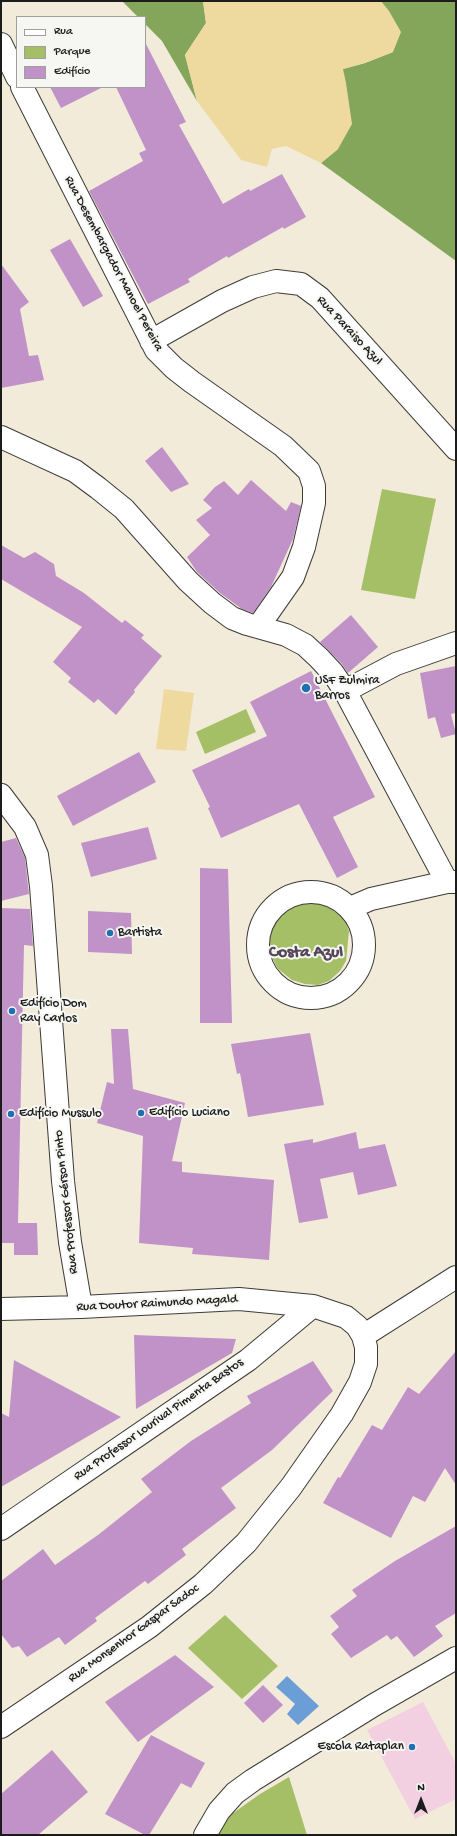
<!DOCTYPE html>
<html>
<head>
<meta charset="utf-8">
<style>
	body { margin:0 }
	#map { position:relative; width:457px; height:1836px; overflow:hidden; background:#f2ebd9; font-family:"Gochi Hand",sans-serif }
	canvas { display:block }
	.frame { position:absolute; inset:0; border:2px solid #1c1c1c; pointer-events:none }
	.legend { position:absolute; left:16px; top:16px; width:130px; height:72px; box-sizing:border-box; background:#f6f6f2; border:1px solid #9f9f9c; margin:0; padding:5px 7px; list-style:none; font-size:12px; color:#1c1c1c }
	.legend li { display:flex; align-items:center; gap:8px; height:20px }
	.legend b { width:20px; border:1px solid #9f9f9c }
	.north { position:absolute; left:401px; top:1780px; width:40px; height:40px; -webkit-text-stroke:3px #f6f6f2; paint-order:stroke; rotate:0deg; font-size:11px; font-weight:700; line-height:16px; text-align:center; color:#1c1c1c }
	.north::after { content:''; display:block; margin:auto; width:14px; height:18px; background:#1c1c1c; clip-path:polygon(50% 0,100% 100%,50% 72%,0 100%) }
</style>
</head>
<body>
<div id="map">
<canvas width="457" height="1836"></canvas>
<div class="frame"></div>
<ul class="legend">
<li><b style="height:5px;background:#fff"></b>Rua</li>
<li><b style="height:11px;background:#a4bf66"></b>Parque</li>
<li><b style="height:11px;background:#c092c7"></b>Edifício</li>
</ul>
<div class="north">N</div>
</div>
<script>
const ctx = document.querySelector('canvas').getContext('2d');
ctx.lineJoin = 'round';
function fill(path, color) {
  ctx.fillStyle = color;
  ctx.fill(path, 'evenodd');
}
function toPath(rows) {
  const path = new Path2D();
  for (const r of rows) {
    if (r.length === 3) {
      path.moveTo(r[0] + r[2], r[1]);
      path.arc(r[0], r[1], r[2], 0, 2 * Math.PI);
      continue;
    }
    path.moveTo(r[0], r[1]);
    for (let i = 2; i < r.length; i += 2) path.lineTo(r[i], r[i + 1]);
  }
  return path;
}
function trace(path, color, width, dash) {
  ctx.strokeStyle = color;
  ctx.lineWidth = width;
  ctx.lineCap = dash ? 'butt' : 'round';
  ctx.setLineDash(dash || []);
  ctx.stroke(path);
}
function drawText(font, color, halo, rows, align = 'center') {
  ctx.font = font + ' "Gochi Hand",sans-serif';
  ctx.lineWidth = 4;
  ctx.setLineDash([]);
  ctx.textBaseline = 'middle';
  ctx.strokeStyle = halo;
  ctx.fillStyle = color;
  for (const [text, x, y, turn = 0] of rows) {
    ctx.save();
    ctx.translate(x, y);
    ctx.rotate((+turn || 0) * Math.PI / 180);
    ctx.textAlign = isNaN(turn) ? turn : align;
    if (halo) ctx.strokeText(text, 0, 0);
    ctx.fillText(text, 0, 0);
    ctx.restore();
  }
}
fill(toPath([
	[423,1702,456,1764,456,1799,415,1819,367,1730]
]), '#f2cfe1');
fill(toPath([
	[382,489,436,499,415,599,361,590],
	[246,709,256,732,205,754,196,732],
	[304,901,318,901,332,909,344,919,349,931,346,961,340,971,329,981,318,985,305,984,292,980,278,969,270,954,270,935,278,915,290,905],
	[225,1615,278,1666,242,1699,188,1648],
	[289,1777,307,1835,218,1835,229,1816,260,1794]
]), '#a4bf66');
fill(toPath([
	[122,1,203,1,206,23,185,55,197,101,162,41,145,24,145,17,138,17],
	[379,1,456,1,456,261,321,163,338,149,343,69,365,63,393,52]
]), '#83a65b');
fill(toPath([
	[203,1,381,1,389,11,401,32,393,52,365,63,343,69,346,83,352,124,338,149,321,163,286,146,272,149,267,167,241,160,197,101,185,55,206,23],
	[164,689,194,693,186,751,156,749]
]), '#eeda9e');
fill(toPath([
	[287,1676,319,1706,298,1725,287,1714,295,1704,276,1687]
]), '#6b9ed6');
fill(toPath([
	[145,42,186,122,179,125,223,204,249,189,250,191,282,174,306,217,284,229,283,227,228,258,227,256,188,279,190,282,148,304,89,191,143,161,139,153,146,150,116,87,145,87],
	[50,87,103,87,61,108],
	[70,239,103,296,83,307,50,250],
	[1,264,29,302,20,309,29,356,38,355,44,380,1,388],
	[162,447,189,484,171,492,145,461],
	[251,480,286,511,291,502,301,506,293,539,271,587,253,613,242,609,220,593,197,572,187,557,210,535,196,520,212,508,203,500,215,487,224,481,238,495],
	[1,545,24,558,35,552,54,564,56,576,84,593,122,623,125,620,144,635,141,638,162,656,134,690,135,692,116,715,98,699,94,703,68,682,71,678,53,662,82,627,1,579],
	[351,615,378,647,348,673,342,664,320,642],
	[456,666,456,713,451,714,456,734,441,738,435,717,428,719,420,673],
	[311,671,375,797,333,817,358,867,337,878,299,804,221,838,208,808,210,807,192,770,267,736,250,702],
	[139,752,156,782,73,826,57,796],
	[148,827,157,859,91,877,81,843],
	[16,838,25,858,29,894,1,901,1,842],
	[200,868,228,869,232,1023,200,1023],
	[1,908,30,909,33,946,24,945,18,1223,37,1223,38,1255,14,1255,14,1243,1,1243],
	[88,911,131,913,132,954,88,952],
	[111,1029,128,1029,133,1089,185,1103,172,1161,182,1162,182,1172,274,1180,269,1260,192,1254,193,1248,139,1243,143,1136,97,1123,107,1082,114,1084],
	[310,1033,324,1105,248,1117,240,1073,237,1074,231,1044],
	[356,1132,359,1149,385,1144,397,1186,358,1195,353,1172,320,1179,328,1218,299,1223,284,1144,313,1139,313,1143],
	[134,1335,236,1339,232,1353,136,1409],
	[456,1351,456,1485,445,1468,425,1502,413,1496,391,1538,323,1503,338,1477,340,1478,372,1425,382,1430,408,1387,419,1394],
	[14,1360,121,1417,1,1487,1,1413,9,1417],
	[313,1361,333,1391,272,1450,221,1488,236,1508,182,1549,186,1555,148,1584,145,1581,95,1618,97,1621,65,1645,59,1637,27,1657,19,1646,12,1648,1,1634,1,1581,43,1549,55,1565,98,1535,152,1492,141,1479,191,1441,251,1403,247,1396],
	[456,1526,456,1613,435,1626,443,1636,414,1657,397,1636,391,1640,387,1635,351,1658,331,1634,339,1627,330,1616,357,1596,352,1590,395,1561],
	[175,1655,214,1687,138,1742,105,1702],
	[263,1685,283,1705,263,1723,244,1703],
	[151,1735,205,1763,191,1788,181,1783,149,1835,145,1835,105,1814],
	[52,1750,88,1792,38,1835,1,1835,1,1794]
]), '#c092c7');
const street = toPath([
	[1,44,17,77],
	[22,87,156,350,174,368,192,382,283,446,309,471,314,486,314,503,304,547,293,577,258,627],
	[151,341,222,301,253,287,276,281,301,284,320,298,456,449],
	[1,437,75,471,98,488,124,509,188,581,212,603,232,618,247,624,286,635,305,645,319,658,333,673,345,691,447,882],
	[345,691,396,664,456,643],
	[1,795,25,827,37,855,41,886,63,1181,70,1242,81,1307],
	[311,945,53],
	[350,908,371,899,447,882,456,882],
	[1,1309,81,1307,239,1299,313,1306,346,1317,357,1326,363,1336,366,1347,366,1364,360,1382,342,1414,291,1487,246,1543,203,1584,149,1627,1,1727],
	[363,1336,456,1277],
	[1,1529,248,1360,313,1306],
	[205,1835,219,1811,235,1793,253,1780,374,1705,456,1658]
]);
trace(street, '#3c3b38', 24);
trace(street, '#fff', 22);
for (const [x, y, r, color] of [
	[306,688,5,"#1f6fb2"],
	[110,933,4,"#1f6fb2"],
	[12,1011,4,"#1f6fb2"],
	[141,1113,4,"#1f6fb2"],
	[11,1114,4,"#1f6fb2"],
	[412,1747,4,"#1f6fb2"]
]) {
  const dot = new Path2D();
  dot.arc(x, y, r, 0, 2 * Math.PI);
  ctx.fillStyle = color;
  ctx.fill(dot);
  trace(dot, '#f6f6f2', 1.5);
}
drawText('13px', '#1c1c1c', '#f6f6f2', [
	["Rua Desembargador Manoel Pereira",113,264,62],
	["Rua Paraiso Azul",349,331,47],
	["Rua Professor Gérson Pinto",67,1202,-96],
	["Rua Doutor Raimundo Magald",157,1304,-3],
	["Rua Professor Lourival Pimenta Bastos",159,1420,-35],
	["Rua Monsenhor Gaspar Sadoc",134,1634,-36]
]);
drawText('13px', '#1c1c1c', '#f6f6f2', [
	["USF Zulmira",315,681],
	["Barros",315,696],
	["Bartista",118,933],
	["Edifício Dom",20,1004],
	["Ray Carlos",20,1019],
	["Edifício Luciano",149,1113],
	["Edifício Mussulo",19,1114],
	["Escola Rataplan",404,1747,"right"]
], 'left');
drawText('bold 17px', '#554558', '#f6f6f2', [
	["Costa Azul",306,953]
]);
</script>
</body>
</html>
